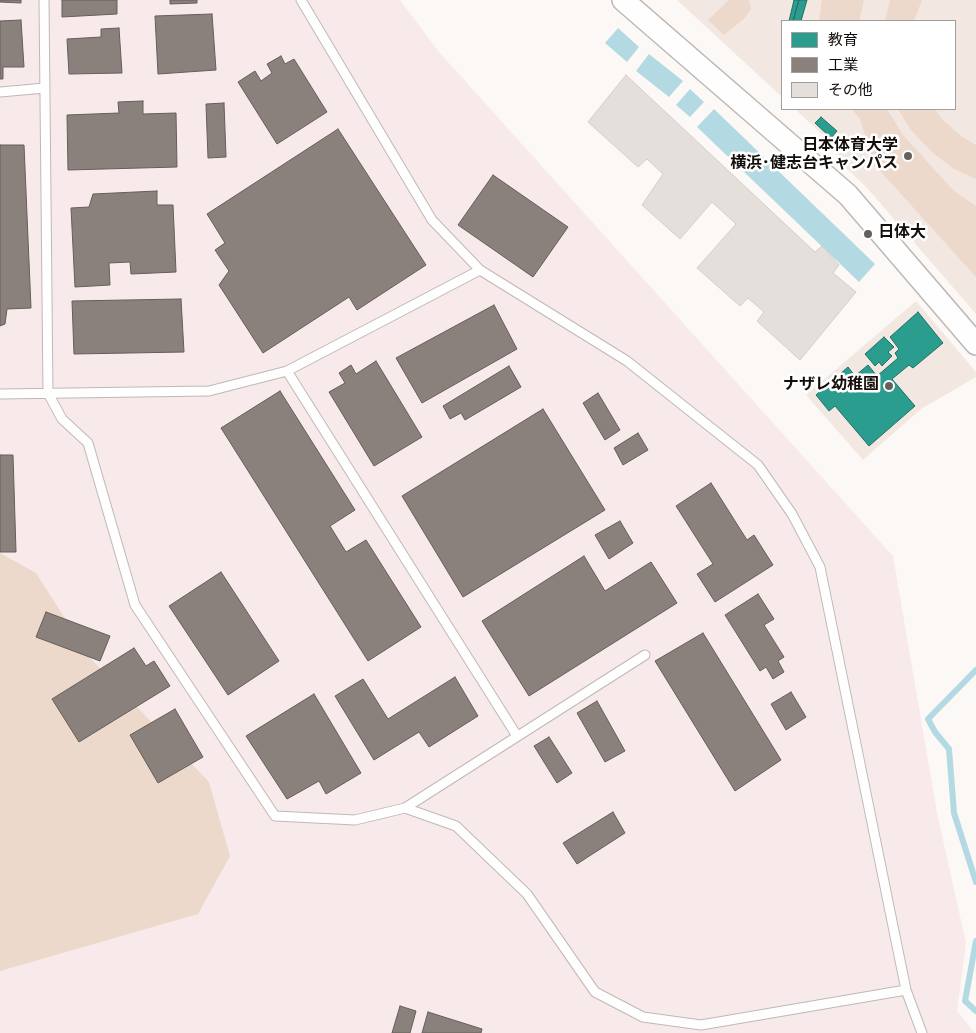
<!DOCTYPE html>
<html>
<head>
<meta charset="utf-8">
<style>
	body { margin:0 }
	#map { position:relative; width:976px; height:1033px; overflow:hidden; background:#fcf8f5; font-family:Overpass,"Noto Sans JP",sans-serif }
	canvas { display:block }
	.legend { position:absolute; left:781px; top:20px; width:175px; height:90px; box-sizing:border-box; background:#fff; border:1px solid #a19f9d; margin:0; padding:6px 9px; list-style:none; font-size:15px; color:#140e0a }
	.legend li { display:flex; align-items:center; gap:10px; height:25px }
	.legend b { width:25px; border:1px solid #a19f9d }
</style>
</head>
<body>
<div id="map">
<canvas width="976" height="1033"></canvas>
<ul class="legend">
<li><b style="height:14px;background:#2a9d8f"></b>教育</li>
<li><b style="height:14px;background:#8a817c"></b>工業</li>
<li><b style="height:14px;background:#e5dfdc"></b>その他</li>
</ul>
</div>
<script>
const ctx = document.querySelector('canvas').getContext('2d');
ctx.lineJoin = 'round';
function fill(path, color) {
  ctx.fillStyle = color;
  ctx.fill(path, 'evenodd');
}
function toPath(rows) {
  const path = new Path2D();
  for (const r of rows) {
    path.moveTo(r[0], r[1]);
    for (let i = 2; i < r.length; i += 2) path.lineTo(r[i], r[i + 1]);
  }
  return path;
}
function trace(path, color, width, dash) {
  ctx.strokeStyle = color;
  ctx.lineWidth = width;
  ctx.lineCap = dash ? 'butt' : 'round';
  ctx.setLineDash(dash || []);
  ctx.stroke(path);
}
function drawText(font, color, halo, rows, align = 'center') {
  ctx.font = font + ' Overpass,"Noto Sans JP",sans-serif';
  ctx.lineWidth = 5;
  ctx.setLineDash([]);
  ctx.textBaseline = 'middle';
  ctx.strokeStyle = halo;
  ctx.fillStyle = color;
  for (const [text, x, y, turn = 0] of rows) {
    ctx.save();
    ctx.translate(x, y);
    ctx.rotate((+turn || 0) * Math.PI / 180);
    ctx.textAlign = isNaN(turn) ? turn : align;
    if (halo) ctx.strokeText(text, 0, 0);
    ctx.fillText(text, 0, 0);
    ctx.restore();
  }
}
fill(toPath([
	[677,0,976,0,976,314,867,188,847,169,831,143,795,109,955,109,955,21,782,21,782,97],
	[916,301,976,372,976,377,921,409,863,460,806,395]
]), '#f2e8e1');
fill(toPath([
	[0,0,400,0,439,52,893,556,937,813,966,943,957,1011,975,1033,0,1033]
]), '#f8eaeb');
fill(toPath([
	[729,0,748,0,750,3,751,9,745,18,724,35,708,20],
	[822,0,864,0,860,18,860,21,819,21],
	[890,0,922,0,914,21,885,21],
	[852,109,887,109,903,135,954,191,976,206,976,277,874,164,860,119],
	[898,109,935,109,942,119,961,136,976,145,976,179,954,169,933,153,910,129],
	[0,553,36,573,91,659,209,782,230,856,198,914,0,971]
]), '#edd9cb');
fill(toPath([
	[618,28,639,47,627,62,605,43],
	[649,54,683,81,669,97,636,71],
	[690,89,704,102,690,117,676,105],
	[714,109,875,264,859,282,697,127]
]), '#b3dae3');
const schools = toPath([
	[794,0,799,0,793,21,789,21,794,0],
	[799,0,807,0,801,21,793,21,799,0],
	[821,117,837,131,831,138,815,123,821,117],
	[918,312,943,343,913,368,909,365,892,379,915,406,869,446,835,406,829,411,816,395,848,367,855,376,868,365,877,376,898,358,895,353,899,349,890,337,918,312],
	[884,337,894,347,888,352,892,356,882,366,879,362,875,366,865,354,884,337]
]);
fill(schools, '#2a9d8f');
trace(schools, '#237267', 1);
const industry = toPath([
	[0,0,21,0,21,3,0,2,0,0],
	[62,0,117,0,117,14,62,17,62,0],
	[170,0,197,0,197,3,170,4,170,0],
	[212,14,216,70,158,74,155,16,212,14],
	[21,20,24,67,3,67,3,79,0,79,0,21,21,20],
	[119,28,122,73,69,74,67,39,101,37,101,29,119,28],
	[281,56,285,64,294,59,327,112,277,144,238,82,255,71,261,81,272,73,267,64,281,56],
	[143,101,143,114,176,113,177,167,68,170,67,115,119,113,118,102,143,101],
	[224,103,226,157,208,158,206,104,224,103],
	[338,129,426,265,357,310,349,297,263,353,219,285,229,271,215,250,225,243,207,214,338,129],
	[0,145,24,145,31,308,7,309,5,324,0,326,0,145],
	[493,175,568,227,533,277,458,225,493,175],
	[157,191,157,205,173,205,176,272,131,274,130,262,109,263,110,285,75,287,71,208,89,207,93,194,157,191],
	[181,299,184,352,74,354,72,301,181,299],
	[494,305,517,349,422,403,396,358,494,305],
	[376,361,422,437,374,466,329,392,345,383,339,373,351,365,356,374,376,361],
	[509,366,521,387,465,420,461,413,450,419,443,406,509,366],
	[280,391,355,510,330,526,346,552,366,540,421,627,368,661,221,428,280,391],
	[598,393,620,430,605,440,583,403,598,393],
	[543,409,605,510,463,597,402,496,543,409],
	[638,433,648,450,623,465,614,448,638,433],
	[0,455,13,455,16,552,0,552,0,455],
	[711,483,747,540,754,535,773,565,715,602,697,574,713,564,676,506,711,483],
	[620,521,633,543,609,559,595,535,620,521],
	[584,556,605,591,651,562,677,603,529,696,482,621,584,556],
	[221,572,279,661,228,695,169,606,221,572],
	[758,594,774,619,764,625,784,657,778,661,784,672,773,679,766,667,760,671,725,615,758,594],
	[46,612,110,636,100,661,36,637,46,612],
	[703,633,781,760,735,791,655,661,703,633],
	[134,648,146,666,154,661,170,686,79,742,52,699,134,648],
	[455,677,478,716,429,747,419,732,374,760,335,696,363,679,388,719,455,677],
	[791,692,806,717,786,730,771,704,791,692],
	[314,694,361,773,326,794,319,781,287,799,246,736,314,694],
	[597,701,625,751,605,762,577,713,597,701],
	[175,709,203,757,158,783,130,735,175,709],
	[549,737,572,773,557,783,534,746,549,737],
	[613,812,625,833,577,864,563,843,613,812],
	[400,1006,416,1011,410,1033,392,1033,400,1006],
	[428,1012,482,1029,481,1033,422,1033,428,1012]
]);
fill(industry, '#8a817c');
trace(industry, '#675e5a', 1);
trace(toPath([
	[976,670,928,719,935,732,949,749,954,813,976,882],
	[976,941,965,1001,976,1011]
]), '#b3dae3', 6);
const building = toPath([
	[626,75,815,252,822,246,839,265,833,273,856,292,800,360,757,321,764,312,748,298,740,306,697,268,736,224,712,202,680,239,642,205,663,174,647,159,638,167,588,122,626,75]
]);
fill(building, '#e5dfdc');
trace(building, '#d3cdcb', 1);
const service = toPath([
	[44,0,48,393,62,419,88,443,135,605,275,816,355,820,405,808,456,826,527,894,595,992,643,1017,701,1025,906,990],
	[301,0,432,220,480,270,627,361,758,465,792,514,820,567,906,990,922,1033],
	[0,92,45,88],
	[287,371,517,736],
	[0,394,209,391,287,371,480,270],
	[405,808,645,655]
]);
const tertiary = toPath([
	[623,0,848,195,976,344]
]);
trace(service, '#beb9b5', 11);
trace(tertiary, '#beb9b5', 24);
trace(service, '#fffefe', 9);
trace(tertiary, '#fffefe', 21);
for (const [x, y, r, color] of [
	[908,156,5,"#65605c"],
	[868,234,5,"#65605c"],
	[889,386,5,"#65605c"]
]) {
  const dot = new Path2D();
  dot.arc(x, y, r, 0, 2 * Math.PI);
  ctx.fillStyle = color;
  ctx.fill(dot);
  trace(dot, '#fff', 2);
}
drawText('bold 16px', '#140e0a', '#fff', [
	["日本体育大学",898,147],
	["横浜･健志台キャンパス",898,165],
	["日体大",878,234,"left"],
	["ナザレ幼稚園",879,386]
], 'right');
</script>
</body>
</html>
